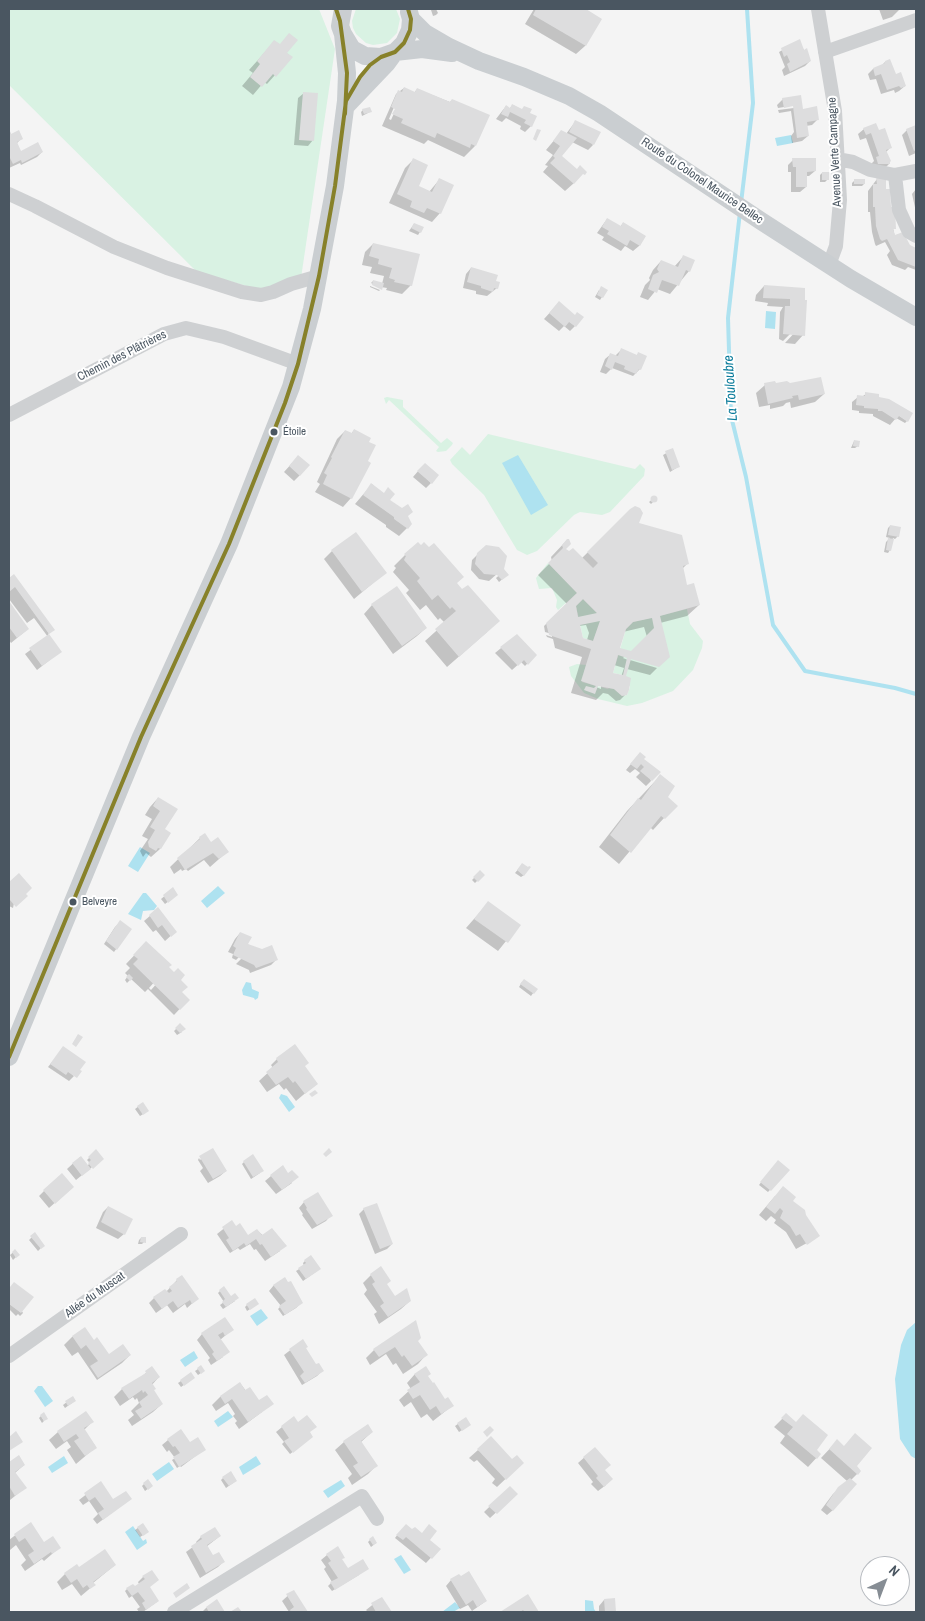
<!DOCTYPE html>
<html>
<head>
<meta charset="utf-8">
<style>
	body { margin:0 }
	#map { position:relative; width:925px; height:1621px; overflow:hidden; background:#f4f4f4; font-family:"Archivo Narrow",sans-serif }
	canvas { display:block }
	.frame { position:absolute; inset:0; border:10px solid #4a5661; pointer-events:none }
	.north { position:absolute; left:860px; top:1556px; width:50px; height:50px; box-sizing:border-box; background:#fff; border:1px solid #b7bbc0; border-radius:50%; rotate:43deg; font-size:14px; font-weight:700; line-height:20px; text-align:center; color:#4a5661 }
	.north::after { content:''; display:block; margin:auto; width:18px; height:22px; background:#868d94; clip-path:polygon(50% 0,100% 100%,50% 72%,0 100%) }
</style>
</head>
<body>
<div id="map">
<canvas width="925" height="1621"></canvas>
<div class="frame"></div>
<div class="north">N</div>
</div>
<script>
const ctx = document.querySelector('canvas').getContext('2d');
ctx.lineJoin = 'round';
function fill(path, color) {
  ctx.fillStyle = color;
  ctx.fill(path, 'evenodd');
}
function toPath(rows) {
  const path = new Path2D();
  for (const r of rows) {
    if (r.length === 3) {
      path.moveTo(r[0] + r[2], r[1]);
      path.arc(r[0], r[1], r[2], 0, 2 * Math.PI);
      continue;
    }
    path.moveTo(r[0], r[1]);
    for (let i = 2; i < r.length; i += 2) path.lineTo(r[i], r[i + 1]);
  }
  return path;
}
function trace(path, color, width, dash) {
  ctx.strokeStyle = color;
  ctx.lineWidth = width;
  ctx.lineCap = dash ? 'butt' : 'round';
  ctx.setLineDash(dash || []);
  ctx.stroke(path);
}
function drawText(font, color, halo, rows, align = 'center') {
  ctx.font = font + ' "Archivo Narrow",sans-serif';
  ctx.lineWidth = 4;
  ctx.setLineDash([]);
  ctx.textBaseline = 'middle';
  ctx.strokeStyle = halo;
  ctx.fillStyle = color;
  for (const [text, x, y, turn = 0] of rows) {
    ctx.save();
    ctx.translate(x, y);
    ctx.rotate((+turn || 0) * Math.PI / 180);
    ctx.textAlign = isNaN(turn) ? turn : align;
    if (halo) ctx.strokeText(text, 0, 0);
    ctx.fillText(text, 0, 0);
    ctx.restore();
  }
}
fill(toPath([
	[9,9,319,9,335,49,301,278,261,290,197,272,9,85],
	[356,9,396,9,400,19,397,33,387,43,373,45,366,43,356,34,353,28,352,21],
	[387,397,403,400,403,407,441,443,447,438,453,443,452,445,446,451,438,452,436,451,439,447,389,400,386,404,384,398],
	[488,434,635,469,640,464,645,469,644,476,610,512,602,515,580,512,574,515,537,551,527,555,517,550,484,495,452,464,450,460,462,447,470,455],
	[548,563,577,593,558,610,556,607,557,600,552,588,539,589,537,582,536,578],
	[583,599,597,613,600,621,593,641,583,638,576,606],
	[687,609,690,624,703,641,702,648,693,670,673,691,642,703,627,706,598,699,584,693,571,676,569,667,577,664,586,665,582,682,608,689,609,688,614,689,622,696,627,695,630,687,623,675,613,673,626,629,633,622]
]), '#d9f2e3');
fill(toPath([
	[791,135,793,143,777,146,775,138],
	[766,311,776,312,775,329,765,328],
	[518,455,548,505,531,515,502,463],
	[140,847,150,853,138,872,128,866],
	[218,886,225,893,207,908,201,901],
	[143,893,146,893,157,906,154,910,143,911,141,920,128,914],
	[246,982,251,983,252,989,259,992,258,998,255,1000,254,998,243,995,242,990],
	[281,1094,287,1096,295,1107,289,1112,279,1098],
	[261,1309,268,1318,257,1326,250,1316],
	[916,1322,916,1459,911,1456,900,1439,895,1379,901,1345,907,1330],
	[194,1351,198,1358,185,1367,180,1360],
	[38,1386,42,1386,53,1401,45,1407,34,1391],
	[228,1411,233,1417,218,1427,214,1421],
	[64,1456,68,1463,52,1473,48,1467],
	[256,1456,261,1464,243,1475,239,1467],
	[169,1462,174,1469,157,1481,152,1474],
	[341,1480,345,1486,328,1498,323,1491],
	[133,1526,143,1541,146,1539,147,1543,137,1550,125,1532],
	[401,1555,411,1570,404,1574,394,1559],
	[585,1600,593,1601,594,1609,596,1612,585,1612],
	[455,1602,460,1608,453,1612,442,1612]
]), '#aee2f0');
fill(toPath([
	[432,9,436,9,438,13,436,15,433,16,431,10],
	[534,9,583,9,601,19,585,46,576,54,525,24],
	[879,9,900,9,892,17,883,20],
	[799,41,810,61,805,66,784,76,782,70,785,67,779,52],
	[274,42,291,57,267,84,264,82,253,95,242,86,253,73,249,70],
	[885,62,905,86,899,91,895,93,894,90,881,94,876,79,870,80,868,74,873,69,881,66],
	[404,88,414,93,417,89,450,102,452,100,475,146,464,157,428,140,424,144,382,126,396,94],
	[397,100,400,100,391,120,389,119],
	[304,93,313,140,308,146,294,145,298,98],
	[800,96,802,110,816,108,818,119,812,125,806,126,808,136,802,141,792,143,791,136,794,132,791,111,779,113,778,110,794,108,797,105,778,108,777,105,783,99],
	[513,105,535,117,531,126,525,132,520,129,521,126,506,118,502,122,496,119,506,106,509,109],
	[363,110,370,112,362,116,361,112],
	[575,122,593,145,588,150,572,142,561,156,574,183,565,191,543,172,548,166,545,165,553,155,546,150,561,132,566,134],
	[916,126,916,153,909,156,902,135,907,130],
	[864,129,878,132,891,147,886,152,889,164,884,169,871,164,874,161,866,138,860,140,858,134],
	[9,130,12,136,21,139,16,144,21,152,42,152,37,157,21,165,20,163,9,168],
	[414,159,416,186,429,192,439,180,440,213,432,222,389,203,405,168],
	[793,160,815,171,809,176,806,176,806,187,800,192,791,192,791,172,788,172,788,165],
	[822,173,828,179,825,182,820,182,820,175],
	[877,179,885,191,895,237,916,249,916,270,908,267,905,270,892,265,887,255,890,251,885,242,876,246,875,244,872,232,870,212,868,212,868,191],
	[854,181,864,184,862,186,852,186,852,183],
	[916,189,916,212,912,194],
	[607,219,620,227,623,223,644,236,639,246,633,251,625,246,621,251,602,240,604,237,597,233],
	[414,224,420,232,418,235,409,231],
	[373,244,411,285,402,294,386,290,387,288,381,287,381,288,371,283,373,281,382,284,384,276,370,273,372,267,362,265,365,252],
	[683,257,689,271,670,294,657,289,648,300,640,297,645,285,650,280,649,278,653,270,661,261,674,267],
	[471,268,495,282,497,288,487,296,476,294,476,291,463,288,466,274],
	[370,286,380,290,379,291,370,287],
	[764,286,803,301,803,335,795,344,785,343,796,331,794,330,783,341,779,339,780,312,783,307,767,306,768,303,755,301,756,295],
	[599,290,602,297,600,300,595,297],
	[554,308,575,326,570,331,564,326,559,331,544,319],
	[621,350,636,356,638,354,640,369,633,376,612,368,606,374,600,372,605,359,611,354,615,356],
	[775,384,824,394,815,402,791,408,790,402,786,403,783,406,770,409,770,405,759,407,756,393,765,385],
	[866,394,869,395,907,421,905,423,896,418,890,425,873,416,873,414,859,413,859,411,852,410,852,402,858,397,863,396],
	[354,430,351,498,343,507,315,492,320,484,317,482,337,439,345,431,351,434],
	[854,441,858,446,855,448,851,448],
	[672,450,678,467,670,472,663,455],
	[293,462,300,475,294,481,284,472],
	[419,470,431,483,426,488,413,477],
	[372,484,407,516,411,524,399,536,386,527,386,525,355,504],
	[655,497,656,499,651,504,649,502],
	[631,510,638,524,688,563,682,569,686,586,699,605,687,616,660,623,630,658,630,660,657,668,650,675,627,669,624,677,626,694,620,700,616,701,608,694,603,693,596,700,571,693,582,657,555,648,553,639,547,637,546,635,552,637,552,634,545,632,544,626,567,604,538,575,552,561,551,557,567,540,564,549,582,558],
	[586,625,589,633,587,640,582,639,579,626],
	[644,627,647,637,632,653,618,652,623,632],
	[625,656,630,658,628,660,623,658],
	[614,665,624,668,621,677,610,678],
	[596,685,601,686,601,689,596,687],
	[890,526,898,536,895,539,893,538,890,550,888,553,884,552,886,542,890,538,886,537,888,528],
	[486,546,498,573,489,581,479,579,471,570,472,560],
	[332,551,385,573,354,599,324,559],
	[405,555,456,584,487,632,447,667,425,641,445,623,440,618,438,620,426,605,420,610,406,593,409,590,393,572,396,568,394,566],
	[504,571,505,577,499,582,496,578],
	[14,576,51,632,48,634,60,652,37,670,25,654,48,637,34,618,27,623,9,599,9,579],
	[9,603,28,629,11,643,9,640],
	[372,605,426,628,417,636,393,654,364,614],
	[517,635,535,655,525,666,521,662,512,670,495,653],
	[635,759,643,759,651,781,646,786,636,777,640,773,635,769,630,773,626,770],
	[660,776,666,798,664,818,653,830,650,827,619,864,599,847,627,811],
	[158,798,163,830,169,834,160,849,151,857,146,853,143,857,140,851,148,839,142,836,152,819,145,815,150,807],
	[200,838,227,852,210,867,204,860,188,871,186,869,182,871,181,869,174,874,170,867],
	[520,867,524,875,521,877,515,873],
	[480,872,483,875,475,883,472,880],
	[9,882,14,903,13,908,9,906],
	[173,889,174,897,165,904,161,899],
	[488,903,519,925,498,951,466,928],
	[158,909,175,932,165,941,156,930,153,932,144,921],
	[120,922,130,930,114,952,104,944,115,927],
	[240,933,247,944,276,960,271,965,250,973,249,970,236,964,243,957,239,957,236,960,232,958,233,954,228,952,235,939],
	[146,943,179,980,181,992,188,1000,174,1015,148,989,145,992,131,979,127,983,125,980,128,976,125,973,130,968,126,964],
	[157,979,159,981,151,990,149,988],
	[522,982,536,989,531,996,519,987],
	[180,1025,182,1032,177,1035,174,1031],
	[295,1046,303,1067,316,1084,296,1101,286,1088,284,1090,279,1084,267,1092,259,1081,273,1068,271,1065,277,1059],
	[52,1062,61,1065,74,1076,69,1081,48,1067],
	[142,1104,145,1113,140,1116,135,1109],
	[96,1151,102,1159,76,1180,67,1169,80,1157,87,1166,90,1163,87,1160],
	[199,1158,200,1160,202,1158,226,1171,220,1176,208,1183,200,1171,203,1168,198,1160],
	[244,1162,260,1173,251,1179,242,1164],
	[773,1167,788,1170,768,1192,759,1185],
	[288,1174,292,1183,276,1194,265,1181,271,1176],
	[44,1191,67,1192,49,1208,39,1196],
	[775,1196,791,1201,816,1238,796,1249,786,1232,774,1223,776,1220,771,1216,766,1221,759,1215],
	[304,1202,331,1215,326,1221,312,1229,302,1215,303,1214,299,1208],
	[108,1207,124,1234,118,1239,96,1228,103,1212],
	[364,1209,392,1244,387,1249,375,1254,359,1214],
	[232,1222,236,1228,247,1237,257,1230,280,1251,265,1261,256,1249,254,1250,250,1244,240,1250,238,1248,230,1253,217,1234],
	[35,1234,41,1248,38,1251,29,1240],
	[141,1238,144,1242,142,1244,138,1244,139,1240],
	[15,1251,18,1255,13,1260,10,1255],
	[305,1261,317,1271,303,1281,296,1271,304,1266,303,1263],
	[371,1275,386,1285,395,1297,410,1301,401,1309,379,1324,374,1314,377,1312,364,1294,367,1290,363,1283],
	[177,1280,197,1299,187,1308,185,1304,173,1313,167,1305,156,1313,149,1303,154,1298,166,1292],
	[290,1282,302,1302,296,1308,283,1316,278,1309,281,1306,269,1291,274,1285],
	[9,1288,23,1313,20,1316,18,1314,16,1316,9,1309],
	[220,1291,235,1301,223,1309,220,1305,224,1302,218,1293],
	[247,1305,255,1306,247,1311,245,1307],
	[85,1329,93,1341,109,1355,130,1355,122,1363,97,1380,78,1352,72,1356,64,1345,72,1337],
	[233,1329,220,1340,223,1357,211,1365,208,1360,210,1358,197,1340,202,1334],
	[302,1341,304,1348,316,1366,323,1370,317,1376,302,1385,284,1355],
	[416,1341,426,1355,418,1364,403,1374,396,1363,393,1365,386,1354,370,1365,366,1358,374,1350],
	[201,1367,201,1373,198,1375,195,1371],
	[152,1368,159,1377,150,1387,162,1404,153,1412,132,1426,128,1420,134,1415,131,1411,139,1403,137,1398,135,1400,133,1397,120,1406,114,1397,122,1389,136,1381],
	[415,1374,427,1376,445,1401,452,1406,433,1421,427,1414,421,1418,411,1402,404,1407,399,1400,411,1389,407,1383],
	[191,1380,181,1387,178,1383,181,1381],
	[240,1383,262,1412,239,1429,235,1423,237,1421,233,1416,235,1414,228,1403,216,1411,212,1405,220,1397],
	[72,1398,72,1403,65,1408,63,1405],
	[786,1415,820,1454,808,1467,780,1443,785,1436,774,1427],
	[41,1416,44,1421,42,1423,39,1418],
	[293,1418,312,1437,290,1454,282,1444,284,1442,276,1432],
	[465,1419,467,1427,459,1432,455,1426],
	[92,1422,84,1430,96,1447,76,1464,67,1450,71,1447,67,1441,56,1449,49,1440,58,1432],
	[372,1432,361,1442,376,1466,368,1474,352,1485,348,1478,352,1474,335,1450,344,1442],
	[168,1440,189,1444,205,1449,181,1467,180,1466,177,1468,172,1460,175,1458,169,1450,167,1452,162,1445],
	[837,1441,860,1471,851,1480,833,1510,827,1515,821,1510,833,1494,847,1481,821,1458],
	[595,1448,604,1471,606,1485,598,1491,591,1484,593,1482,578,1463],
	[478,1450,514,1471,497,1487,492,1483,495,1479,477,1460,474,1462,469,1458],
	[19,1457,24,1465,15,1473,25,1488,10,1500,9,1464],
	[223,1478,233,1483,226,1488,221,1480],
	[101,1483,113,1501,130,1499,97,1524,93,1519,98,1514,89,1501,83,1505,79,1500],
	[144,1484,149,1488,145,1491,142,1486],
	[510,1487,516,1494,490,1518,484,1512],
	[30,1524,44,1543,59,1548,44,1561,42,1559,25,1571,21,1565,26,1560,16,1545,10,1550,9,1540],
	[142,1525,145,1534,140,1537,135,1530],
	[398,1534,428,1540,439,1549,426,1563,395,1538],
	[220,1536,206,1547,212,1557,223,1562,218,1567,200,1578,186,1552,197,1544,196,1542,201,1537],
	[370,1540,376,1543,371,1547,368,1542],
	[327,1555,347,1570,359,1575,332,1591,328,1586,332,1582,324,1569,326,1567,321,1560],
	[115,1565,93,1583,94,1585,81,1596,72,1584,62,1590,57,1582,65,1574,79,1569],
	[152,1571,149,1588,158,1601,143,1612,139,1612,137,1609,140,1607,132,1596,129,1598,125,1591,127,1589,134,1588,139,1584,138,1582,143,1577],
	[451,1580,486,1601,472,1611,468,1605,460,1609,446,1586],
	[293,1591,306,1612,289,1612,282,1601],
	[527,1596,537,1612,502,1612],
	[381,1598,390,1612,368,1612,366,1610],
	[604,1600,614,1600,615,1612,599,1612,599,1606],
	[217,1601,223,1612,202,1612,206,1608]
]), '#0003');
trace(toPath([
	[741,203,753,103,747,9],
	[740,212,728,318,731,416,746,477,773,625,805,671,895,688,916,694]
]), '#aee2f0', 4);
fill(toPath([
	[536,9,586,9,602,19,586,46,533,15],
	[289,33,298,40,287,53,293,57,276,77,273,74,262,87,250,77,260,64,257,61,274,40,280,44],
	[800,39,804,50,807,48,811,61,790,72,787,64,790,62,787,55,784,57,781,48],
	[890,59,896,74,901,72,906,86,901,88,899,86,887,90,881,74,875,76,873,68,885,63,885,61],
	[404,87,415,92,417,88,450,102,452,99,490,115,476,146,471,144,470,148,437,133,435,138,401,123,403,119,392,114,395,109,391,107,398,90,402,92],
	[303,92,318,93,314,141,299,140],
	[801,95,803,109,817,106,819,120,807,122,809,136,797,138,793,106,784,108,782,98],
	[512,104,522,109,524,106,532,109,530,113,537,116,532,127,524,123,526,120,510,112,508,117,501,114,506,105,510,108],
	[370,107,372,112,364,114,362,109],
	[575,120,601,132,594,145,569,132],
	[876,123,879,130,885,128,892,148,886,150,891,161,890,162,890,164,878,164,876,157,879,156,871,133,866,135,863,128],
	[916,125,916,150,914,151,906,129],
	[9,128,11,134,19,130,23,139,17,142,21,151,38,142,43,152,22,163,21,160,13,164,9,156],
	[537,129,541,130,536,141,533,139],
	[561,130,577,138,562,156,577,169,580,165,587,172,585,175,583,174,574,184,550,163,555,158,553,156,560,146,553,141],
	[413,158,428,165,419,186,432,192,439,178,454,185,441,214,427,208,424,213,410,207,412,201,397,194],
	[792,158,816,158,816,171,807,172,807,187,796,187,796,167,793,167],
	[822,172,829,172,829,180,822,180],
	[876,177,886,177,886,189,890,189,891,207,895,207,896,229,893,229,895,235,903,232,910,245,916,248,916,267,898,260,887,239,882,241,880,239,876,226,875,207,873,207,873,184,877,184],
	[854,179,865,179,865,184,854,184],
	[607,218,621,226,623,222,646,236,640,246,630,240,627,246,607,234,609,231,602,227],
	[414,223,424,227,421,233,411,228],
	[373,243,420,254,412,286,394,282,395,280,389,278,392,268,378,264,379,259,369,256],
	[683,255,695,260,690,272,686,270,679,286,662,280,657,293,648,289,653,275,659,272,657,269,661,260,678,267],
	[471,267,498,275,496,281,500,282,498,289,494,288,493,292,481,288,481,286,467,282],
	[373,280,384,283,382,290,372,285],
	[764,285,805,288,805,300,807,300,805,336,783,334,785,306,790,306,790,299,763,298],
	[601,286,608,290,603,298,597,295],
	[559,301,575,315,577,312,584,317,576,327,569,322,565,327,549,313],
	[621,348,637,355,638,352,647,356,641,370,639,369,636,374,624,369,625,366,615,362,612,370,605,366,610,353,618,356],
	[821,377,825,394,799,400,798,395,792,396,793,398,768,404,764,383,775,381,776,383,787,381,790,383],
	[865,392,879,394,879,397,889,399,913,413,908,422,899,416,896,420,882,411,878,411,878,409,864,408,864,406,856,405,857,395,865,396],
	[354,429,371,438,369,442,376,445,368,461,371,463,352,499,323,484,327,475,324,473,332,458,331,457,345,430,352,433],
	[854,440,860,441,859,447,853,446],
	[673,448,680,467,672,470,665,451],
	[298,455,310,465,300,476,289,466],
	[425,463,439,475,432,484,417,471],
	[371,483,384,493,388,487,395,494,390,500,402,508,408,504,413,512,408,516,412,524,408,529,394,519,394,517,363,495],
	[654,499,3.5],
	[635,506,640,508,643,513,639,523,682,535,689,564,683,566,686,580,687,585,694,583,700,605,660,616,670,657,659,667,631,659,626,676,631,678,629,690,627,695,622,696,614,689,598,686,595,694,584,690,586,686,594,688,596,686,581,681,591,649,549,635,546,623,577,593,548,563,563,548,562,545,567,539,569,539,571,544,566,549,569,551,573,548,593,568,598,563,587,552,630,509],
	[583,599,597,613,578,617,576,606],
	[652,618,654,628,631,651,620,648,626,629,633,622],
	[600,621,593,641,583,638,580,625],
	[618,655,627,658,623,675,613,673],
	[890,525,901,527,899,537,888,535],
	[356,532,387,573,362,592,331,550],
	[888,538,894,539,891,551,886,550],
	[418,542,421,545,424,542,429,547,434,543,464,577,457,583,462,589,468,585,500,621,459,657,435,629,456,611,452,607,450,609,438,595,432,600,417,581,420,578,404,560,406,556,404,554],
	[486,545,499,547,507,556,504,569,509,575,502,580,497,575,484,574,475,564,477,553],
	[14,574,55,630,49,634,15,587,9,592,9,578],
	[397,586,427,628,402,646,371,604],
	[9,601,29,629,17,638,9,627],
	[49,634,62,652,42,666,29,648],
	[517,634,537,655,528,665,524,660,518,666,500,647],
	[640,752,646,757,644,759,661,772,652,781,640,771,644,767,641,764,637,769,630,764],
	[660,774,675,786,668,797,678,806,665,819,661,816,631,853,610,835,638,798,641,800],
	[158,797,178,809,165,829,171,833,161,849,158,848,156,851,149,847,148,842,155,830,150,827,160,811,153,806],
	[205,833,211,842,218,837,229,852,219,859,213,853,185,870,177,858,200,839,199,837],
	[522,863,528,867,529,866,531,867,524,876,517,870],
	[480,870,485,875,478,882,473,877],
	[19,873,32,888,26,894,28,896,16,907,9,899,9,882],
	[173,887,178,895,168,903,163,895],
	[488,901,521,925,508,943,474,919],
	[158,907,177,932,171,937,162,925,158,928,149,915],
	[120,920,132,929,117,950,106,941],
	[240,932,252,937,248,944,262,949,272,945,278,960,256,968,254,965,233,955,236,948,233,946],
	[146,941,172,965,169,967,174,972,178,968,185,975,181,980,188,987,182,992,190,1000,180,1010,133,964,138,959,133,955],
	[129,974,133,978,130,981,126,977],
	[524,979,538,989,534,994,520,984],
	[180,1023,186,1029,180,1033,175,1028],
	[78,1034,83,1037,76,1047,72,1044],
	[295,1044,309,1063,305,1066,318,1084,305,1094,295,1081,293,1083,288,1077,276,1085,266,1072,278,1062,276,1058],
	[63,1046,86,1062,80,1070,82,1071,77,1078,68,1072,66,1075,50,1064],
	[315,1090,318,1093,312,1097,309,1094],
	[143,1102,149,1111,143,1115,137,1106],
	[213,1148,227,1171,213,1179,199,1156],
	[329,1148,332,1152,326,1157,323,1154],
	[96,1149,104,1159,93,1169,88,1163,91,1160,88,1157],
	[253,1154,264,1171,253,1177,243,1161],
	[81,1156,91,1169,82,1176,72,1163],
	[778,1160,790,1170,771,1191,760,1182],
	[283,1165,288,1173,292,1170,299,1177,282,1190,270,1175],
	[62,1173,74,1187,55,1204,43,1190],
	[783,1186,796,1197,793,1201,805,1210,806,1215,820,1236,807,1245,800,1234,796,1236,790,1226,780,1218,783,1211,780,1208,775,1214,766,1207],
	[318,1192,333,1216,317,1225,306,1209,307,1208,303,1201],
	[377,1203,393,1244,380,1249,363,1208],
	[108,1206,133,1219,125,1235,101,1222],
	[232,1220,236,1226,240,1223,248,1235,257,1229,262,1235,272,1228,287,1246,271,1257,262,1244,260,1245,256,1239,246,1246,244,1243,233,1251,226,1240,229,1238,222,1227],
	[35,1232,45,1246,41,1249,30,1236],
	[141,1237,146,1237,146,1243,140,1242],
	[15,1249,20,1255,16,1258,12,1252],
	[311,1255,321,1269,306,1279,298,1268,306,1263,304,1260],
	[381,1266,391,1281,387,1284,395,1296,407,1288,411,1301,388,1317,380,1306,384,1303,372,1284,375,1282,370,1274],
	[182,1275,199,1299,192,1304,190,1300,178,1308,173,1301,162,1309,153,1297,165,1289,169,1293,172,1291,169,1287,177,1281,176,1279],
	[285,1277,288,1282,291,1281,303,1303,285,1315,279,1306,286,1301,273,1285],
	[14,1282,34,1297,21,1313,9,1304,9,1286,10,1287],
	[224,1286,231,1296,235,1293,239,1298,226,1307,222,1302,225,1299,219,1290],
	[255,1298,259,1304,250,1310,246,1304],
	[225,1317,234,1330,225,1336,223,1332,218,1335,230,1352,217,1361,212,1354,214,1352,201,1333],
	[416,1320,421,1338,418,1341,428,1355,412,1366,404,1355,402,1357,395,1347,379,1357,373,1349],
	[85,1327,94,1340,97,1337,109,1354,123,1344,131,1355,98,1378,90,1366,98,1361,86,1345,81,1349,72,1336],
	[303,1339,308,1347,306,1348,316,1364,319,1363,324,1371,305,1383,300,1376,304,1372,289,1349],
	[201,1365,205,1371,201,1374,197,1368],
	[152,1366,160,1377,152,1383,156,1389,154,1390,163,1404,141,1419,135,1411,142,1407,139,1402,148,1395,145,1391,143,1393,142,1390,129,1399,121,1388,146,1373,145,1371],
	[426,1366,431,1374,428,1376,433,1383,434,1382,445,1399,448,1397,454,1406,441,1414,436,1406,430,1410,420,1395,413,1399,407,1390,420,1382,414,1374],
	[191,1372,195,1378,184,1386,180,1380],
	[240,1382,245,1390,250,1387,259,1400,267,1395,274,1404,248,1422,232,1399,225,1404,220,1396],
	[73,1396,76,1401,68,1406,65,1401],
	[86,1411,94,1422,84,1428,97,1448,85,1456,74,1441,79,1438,76,1434,64,1442,57,1431],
	[44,1412,48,1419,44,1421,40,1415],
	[786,1413,796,1422,803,1414,828,1435,817,1450,821,1454,817,1459,787,1434,793,1427,781,1418],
	[307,1415,317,1427,310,1432,313,1437,293,1453,284,1441,289,1438,281,1426,294,1416,298,1422],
	[466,1417,471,1425,462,1431,457,1423],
	[368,1424,373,1432,361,1441,378,1466,361,1477,353,1466,358,1463,343,1441],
	[490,1426,494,1430,487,1437,483,1432],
	[181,1429,190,1442,198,1437,206,1450,179,1467,173,1457,180,1453,175,1446,173,1447,167,1439],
	[16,1431,23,1442,9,1451,9,1437],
	[855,1433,872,1448,857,1466,861,1471,858,1475,829,1449,837,1439,844,1446],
	[491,1436,512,1459,517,1455,524,1463,506,1480,477,1449],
	[595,1447,611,1465,605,1470,613,1479,604,1487,596,1478,598,1476,583,1457],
	[19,1455,25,1465,15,1472,27,1488,15,1496,9,1486,9,1462],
	[231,1471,237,1481,229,1486,222,1477],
	[850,1478,857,1484,833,1511,826,1505,838,1487],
	[148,1479,153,1486,148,1490,143,1483],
	[101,1481,113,1499,126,1491,132,1499,103,1520,98,1513,104,1509,95,1497,89,1501,84,1493],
	[510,1486,518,1494,497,1514,488,1506],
	[31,1522,44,1542,53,1536,61,1548,52,1554,51,1552,34,1564,28,1555,34,1551,25,1538,19,1542,14,1534],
	[143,1523,149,1532,143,1536,137,1527],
	[406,1524,412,1529,415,1527,422,1533,429,1524,437,1531,430,1540,441,1549,432,1559,406,1537,403,1540,396,1535],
	[215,1527,221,1536,207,1545,213,1555,219,1552,225,1562,206,1573,191,1546,202,1539,200,1536],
	[373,1536,377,1543,373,1545,369,1539],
	[338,1546,345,1558,342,1559,348,1568,363,1559,369,1569,335,1590,330,1582,338,1578,328,1563,331,1561,326,1554],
	[105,1549,116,1565,93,1582,96,1585,90,1589,87,1585,83,1588,77,1579,71,1583,64,1573,77,1564,79,1567],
	[152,1570,159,1580,150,1587,159,1601,146,1610,142,1603,145,1601,138,1592,132,1596,126,1588,133,1584,135,1586,145,1579,142,1576],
	[469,1571,487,1601,477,1607,473,1600,466,1605,450,1579,459,1574,461,1576],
	[187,1583,190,1588,176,1598,173,1593],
	[294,1590,308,1612,291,1612,290,1610,294,1607,286,1594],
	[528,1594,539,1612,525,1612,523,1610,520,1612,500,1612],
	[382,1597,392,1612,376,1612,371,1603],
	[615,1598,616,1612,605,1612,604,1599],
	[217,1599,225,1612,209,1612,206,1607],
	[238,1607,242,1612,230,1612]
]), '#ddddde');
trace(toPath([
	[818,9,835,111,840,200,836,246,829,265],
	[825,52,916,20],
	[837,159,853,162,870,170,895,175,916,171],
	[895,175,899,210,909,232,916,236],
	[9,194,35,206,114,247,167,268,242,292,261,295,273,292,291,284,319,276],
	[9,415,164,334,186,328,224,337,298,364],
	[9,1356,181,1234],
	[174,1612,362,1496,377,1519]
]), '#ced0d2', 14);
trace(toPath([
	[343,9,340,26,343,34,352,49,365,56,381,57,395,52,404,43,410,30,411,19,409,12],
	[411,19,425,33,449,47,479,61,524,77,569,96,599,113,761,221,851,279,916,317],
	[395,52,422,49,452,53],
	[346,106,387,63,395,52],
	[9,1057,141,737,229,544,291,387,312,309,335,186,346,101,347,73,343,34]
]), '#caced1', 18);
trace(toPath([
	[336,9,340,21,347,73,345,114],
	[9,1057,141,737,229,544,285,403,298,364,319,276,335,186,346,101,360,77,370,65,381,57,395,52,404,43,410,30,411,19,408,9]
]), '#87812a', 4);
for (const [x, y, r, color] of [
	[274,432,4.5,"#4a5661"],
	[73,902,4.5,"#4a5661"]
]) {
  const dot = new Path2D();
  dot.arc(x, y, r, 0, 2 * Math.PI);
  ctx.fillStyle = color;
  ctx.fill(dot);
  trace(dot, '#fff', 2);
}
drawText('11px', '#4a5661', '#fff', [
	["Étoile",283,432],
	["Belveyre",82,902]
], 'left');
drawText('12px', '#4a5661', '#fff', [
	["Avenue Verte Campagne",835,152,-93],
	["Route du Colonel Maurice Bellec",702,181,34],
	["Chemin des Plâtrières",122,356,-27],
	["Allée du Muscat",95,1295,-35]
]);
drawText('italic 14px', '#0c7c9b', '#fff', [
	["La Touloubre",731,388,-94]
]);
</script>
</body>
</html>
